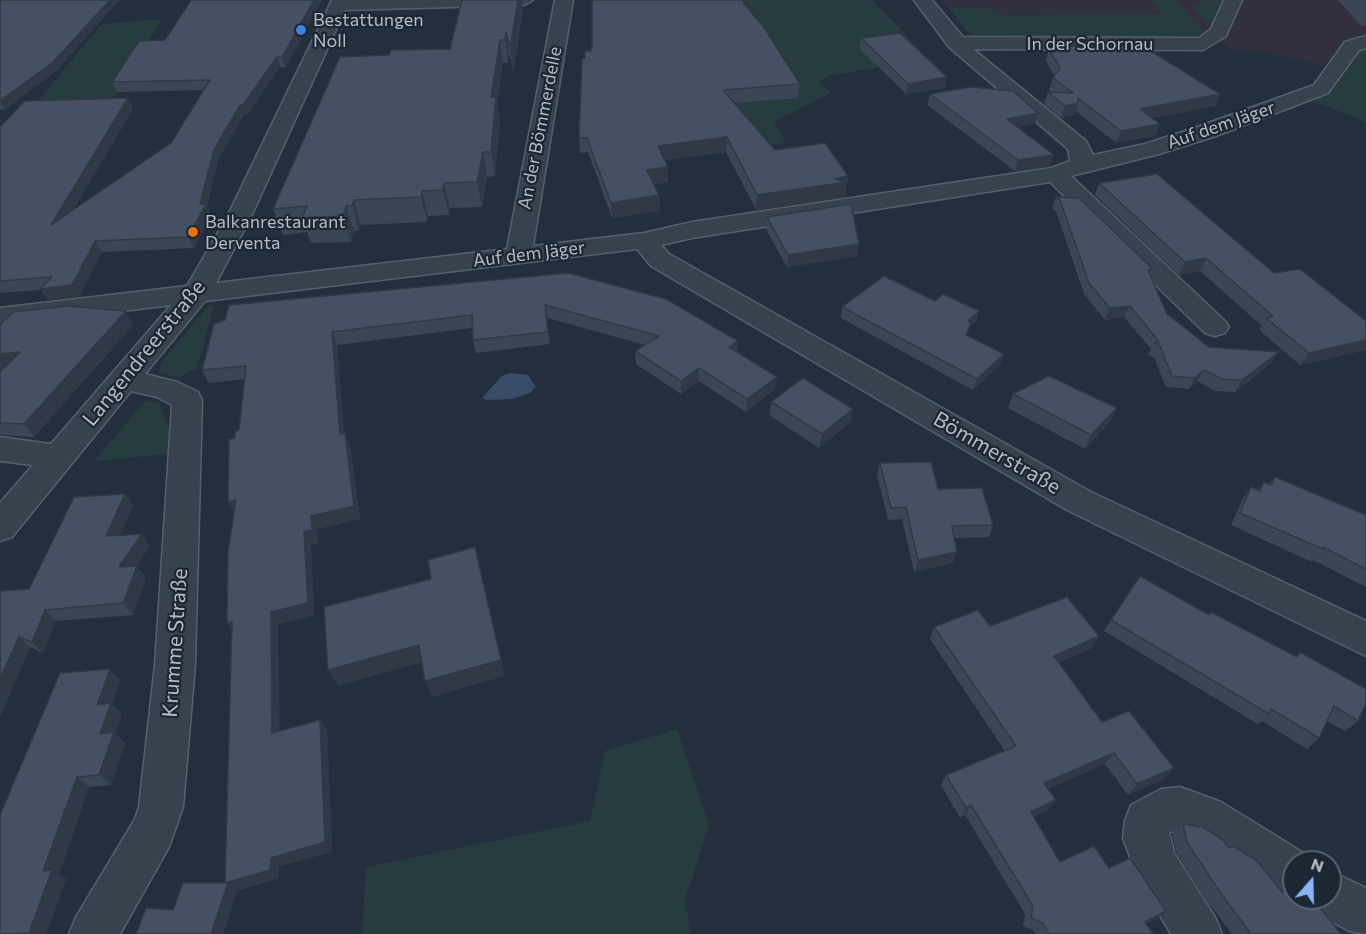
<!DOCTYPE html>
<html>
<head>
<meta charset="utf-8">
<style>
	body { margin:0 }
	#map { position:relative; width:1366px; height:934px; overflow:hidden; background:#242f3e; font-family:Commissioner,sans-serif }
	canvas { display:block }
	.north { position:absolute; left:1282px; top:850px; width:60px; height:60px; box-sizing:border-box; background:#1d2633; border:2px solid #59626f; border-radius:50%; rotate:20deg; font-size:16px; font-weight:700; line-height:24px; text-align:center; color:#b4bcc9 }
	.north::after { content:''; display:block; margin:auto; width:21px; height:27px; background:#8ab4f8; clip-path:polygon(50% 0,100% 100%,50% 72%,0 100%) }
</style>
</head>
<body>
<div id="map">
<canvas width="1366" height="934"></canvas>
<div class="north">N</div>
</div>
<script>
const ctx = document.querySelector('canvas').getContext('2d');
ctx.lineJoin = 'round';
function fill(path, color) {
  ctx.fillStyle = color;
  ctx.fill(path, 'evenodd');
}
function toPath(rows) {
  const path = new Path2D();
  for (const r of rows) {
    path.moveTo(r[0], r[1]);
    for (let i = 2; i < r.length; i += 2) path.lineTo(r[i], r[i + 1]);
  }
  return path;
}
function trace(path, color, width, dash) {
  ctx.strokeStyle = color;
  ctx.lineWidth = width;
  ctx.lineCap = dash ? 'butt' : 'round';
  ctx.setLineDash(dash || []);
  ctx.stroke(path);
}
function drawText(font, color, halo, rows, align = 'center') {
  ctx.font = font + ' Commissioner,sans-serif';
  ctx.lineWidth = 4.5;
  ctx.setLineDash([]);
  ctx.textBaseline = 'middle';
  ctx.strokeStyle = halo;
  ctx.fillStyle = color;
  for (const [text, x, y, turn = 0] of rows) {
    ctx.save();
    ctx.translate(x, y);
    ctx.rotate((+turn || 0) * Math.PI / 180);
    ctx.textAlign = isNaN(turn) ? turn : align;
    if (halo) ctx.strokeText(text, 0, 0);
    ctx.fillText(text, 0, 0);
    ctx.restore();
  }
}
fill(toPath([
	[942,0,1366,0,1366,36,1353,35,1342,41,1323,66,1262,52,1233,51,1226,45,1218,44,1220,40,1200,35,1192,42,975,41]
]), '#32303f');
fill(toPath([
	[652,0,872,0,929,59,832,75,819,82,831,93,774,122,786,143,698,156,697,104],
	[1150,0,1174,0,1203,31,1190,41,975,39,949,8,989,8,990,11,999,11,1002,15,1162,14],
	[1206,0,1228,0,1215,30,1191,4],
	[162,19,107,109,30,111,102,24],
	[1353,35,1366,36,1366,122,1305,98,1332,88,1343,67,1326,63,1342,41],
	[208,306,214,306,197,369,179,377,158,373,162,362],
	[146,400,160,403,170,434,169,454,94,461],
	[677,729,709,825,685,900,691,934,362,934,366,867,590,821,605,751]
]), '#263c3f');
fill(toPath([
	[510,373,528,375,536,387,530,393,512,399,486,400,482,398,502,376]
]), '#394c67');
const minor = toPath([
	[332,0,533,0,524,5,345,10,251,217,216,283,507,249,555,0,573,0,533,246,644,233,692,222,1051,168,1070,161,1068,149,949,47,914,0,932,0,963,37,1199,38,1211,29,1224,0,1242,0,1226,36,1203,50,973,49,1086,141,1093,155,1145,144,1200,126,1314,85,1345,42,1366,36,1366,48,1359,50,1328,93,1216,136,1159,154,1071,176,1225,321,1229,327,1225,333,1215,336,1205,333,1050,182,692,238,661,245,669,254,1091,492,1366,621,1366,656,1067,510,651,266,637,249,205,301,145,374,177,382,198,392,202,400,195,665,183,807,169,847,120,934,69,934,76,917,135,819,139,807,155,665,172,405,157,397,131,391,12,537,0,541,0,503,33,465,0,461,0,437,51,444,171,305,0,326,0,308,187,286,227,217,332,0],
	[1180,787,1221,802,1310,857,1313,862,1294,862,1294,896,1278,889,1192,835,1180,831,1169,832,1174,853,1215,917,1222,934,1171,934,1141,884,1123,839,1125,821,1131,805,1161,789,1180,787],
	[1330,871,1366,888,1366,934,1349,931,1313,911,1308,898,1330,898,1330,871]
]);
trace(minor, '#565f6c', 3);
fill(minor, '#38414e');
fill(toPath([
	[0,0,56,71,5,110,0,109],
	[191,0,322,0,286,67,280,67,247,115,244,115,218,160,207,206,211,215,194,248,102,252,79,296,48,300,41,290,0,293,0,127,128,98,133,109,73,210,171,143,203,90,117,92,112,82,165,40],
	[462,0,522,0,523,7,514,71,509,54,508,63,503,63,497,103,500,121,495,176,487,177,482,207,450,208,449,215,428,216,427,222,361,225,359,231,354,231,351,242,311,243,307,232,283,235,273,209,389,55,450,49],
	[1338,0,1366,0,1366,26,1361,26],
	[861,38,945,88,906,94,860,49],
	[592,45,800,84,798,98,734,103,775,150,848,176,845,197,756,210,726,152,664,160,668,167,668,182,654,184,659,195,660,211,612,218,588,152,580,153,579,138,585,58,591,51],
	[1062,46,1220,94,1215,106,1152,118,1155,136,1116,143,1076,111,1074,115,1061,118,1044,104,1048,92,1052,92,1049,90,1053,78,1054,76,1046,60,1049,49,1061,49],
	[930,94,1038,113,1035,123,1018,127,1054,155,1050,166,1015,171,927,105],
	[1099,183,1366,321,1366,350,1300,365,1259,330,1262,326,1200,271,1179,275,1095,195],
	[1056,197,1153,269,1150,275,1167,314,1209,347,1279,352,1271,363,1235,392,1215,391,1197,381,1189,389,1166,387,1154,358,1148,354,1151,349,1124,317,1105,320,1084,294,1056,211,1052,208],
	[767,217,857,256,787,267,766,229],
	[568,273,738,341,737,352,777,377,775,389,746,412,699,381,681,394,636,364,635,351,645,345,547,318,550,344,476,353,473,340,472,328,337,345,344,433,350,446,360,519,317,529,318,543,311,544,314,615,278,624,279,731,320,720,327,731,332,852,279,866,279,878,237,891,223,934,136,934,173,910,226,883,235,438,239,430,245,379,209,383,202,370,214,324],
	[842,307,976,322,970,327,967,336,1000,365,973,390,841,318],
	[0,325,133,325,34,437,0,435,0,372,4,369,0,369],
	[1013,394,1117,408,1110,422,1085,449,1008,408],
	[771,402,853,409,850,422,819,448,769,415],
	[880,463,938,489,993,525,989,537,955,538,953,563,914,572,902,519,888,520,877,475],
	[1275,477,1366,515,1366,587,1313,560,1312,562,1231,525,1242,500,1251,487,1258,490,1264,482,1269,484],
	[125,494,133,506,120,535,150,546,136,566,146,578,133,615,56,621,43,653,30,647,0,717,29,589],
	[1140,576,1209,615,1296,656,1300,652,1358,721,1345,731,1327,721,1319,738,1307,749,1262,721,1258,724,1104,631],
	[990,626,1099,636,1092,648,1059,662,1102,722,1164,779,1128,795,1105,764,1048,789,1056,800,1048,810,1034,817,1060,862,1109,868,1166,911,1156,919,1146,924,1153,934,1036,934,1034,931,1023,926,1025,914,965,815,960,818,941,785,946,775,1005,751,930,639,934,627],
	[110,669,120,681,112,704,122,714,115,734,125,743,111,785,89,787,59,875,66,879,46,934,0,934],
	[1183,824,1229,848,1282,892,1341,934,1232,934,1207,901,1176,852,1172,834]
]), '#3b4654');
fill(toPath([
	[110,0,120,0,56,71,5,110,0,101],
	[314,0,322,0,286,67,282,57],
	[518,0,522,0,523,7,514,71,510,48],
	[506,32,509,54,508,63,505,40],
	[500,40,503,63,497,103,500,121,495,176,491,152,491,97],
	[277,57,280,67,247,115,244,115,218,160,207,206,211,215,194,248,188,237,200,204,214,150,240,105],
	[947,77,945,88,906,94,908,84],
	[1220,94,1215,106,1135,121,1140,109],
	[128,98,133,109,58,236,51,225],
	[1078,103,1074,115,1061,118,1065,106],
	[1038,113,1035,123,1004,130,1007,119],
	[1160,124,1155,136,1116,143,1121,131],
	[727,137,726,152,658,161,658,146],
	[483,152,487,177,482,207,477,182],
	[1054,155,1050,166,1015,171,1018,160],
	[668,167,668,182,648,184,647,170],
	[848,176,845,197,756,210,757,195],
	[444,183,450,208,449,215,443,190],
	[422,191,428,216,427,222,421,197],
	[659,195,660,211,612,218,611,203],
	[354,200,361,225,359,231,352,206],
	[346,206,354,231,351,242,343,216],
	[95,241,102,252,79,296,48,300,40,289],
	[859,244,857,256,787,267,788,255],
	[1206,258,1200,271,1179,275,1185,262],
	[1130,306,1124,317,1105,320,1110,308],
	[126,311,133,325,34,437,24,424],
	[979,311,976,322,970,327,963,346,968,321],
	[332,332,337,345,345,447,340,434],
	[1366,340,1366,350,1300,365,1309,353],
	[738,341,737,353,729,347],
	[20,352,29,365,0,369,0,354],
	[1279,352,1271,363,1235,392,1242,380],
	[1004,354,1000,365,973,390,977,379],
	[699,368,699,381,681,394,681,381],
	[1204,370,1197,381,1189,389,1195,378],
	[777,377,775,389,746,412,747,399],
	[1117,408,1110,422,1085,449,1091,435],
	[853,409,850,422,819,448,822,434],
	[345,433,350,446,360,519,317,529,318,543,311,544,314,615,278,624,280,744,272,733,271,612],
	[125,494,133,506,115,547,106,536],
	[236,500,235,514,228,502],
	[142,534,150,546,128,579,119,567],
	[475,547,480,565,505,676,432,697,425,681],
	[957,552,953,563,914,572,918,560],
	[137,566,146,578,133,615,123,603],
	[45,610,56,621,43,653,32,642],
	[232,622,235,634,227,623],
	[1099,636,1092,648,1047,667,1054,656],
	[19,637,30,647,0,717,0,679],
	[419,645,426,661,338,686,328,670],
	[110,669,120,681,112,704,122,714,115,734,125,743,111,785,99,775,97,705],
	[320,720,327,731,332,852,279,866,279,878,237,891,223,934,211,934,225,883,271,858],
	[1114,753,1105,764,1037,794,1044,783],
	[1174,768,1164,779,1128,795,1137,784],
	[77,777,89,787,59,875,66,879,46,934,31,934,29,933,43,871],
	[1056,800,1048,810,1023,822,1031,812],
	[971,805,965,815,960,818,966,808],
	[1166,911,1156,919,1134,930,1145,922]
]), '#303945');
const building = toPath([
	[0,0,110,0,52,63,0,101,0,0],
	[191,0,314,0,282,57,277,57,243,105,240,105,214,150,200,204,206,204,188,237,95,241,72,285,40,289,52,277,0,281,0,127,25,101,128,98,51,225,171,143,210,80,112,82,139,41,165,40,191,0],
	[462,0,518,0,510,48,506,32,505,40,500,40,491,97,496,97,491,152,483,152,477,182,444,183,443,190,422,191,421,197,354,200,352,206,346,206,343,216,302,218,307,206,273,209,340,57,389,55,391,50,450,49,462,0],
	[592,0,742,0,745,5,763,26,800,84,723,90,775,150,825,143,848,176,835,179,848,182,757,195,727,137,658,146,668,167,647,170,659,195,611,203,587,138,579,138,582,59,585,58,585,51,591,51,592,45,592,0],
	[900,33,947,77,908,84,861,38,900,33],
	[1141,45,1220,94,1140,109,1160,124,1121,131,1078,98,1078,103,1065,106,1048,92,1073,93,1053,78,1060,68,1049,49,1064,49,1062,46,1141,45],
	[971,87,1013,91,1038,113,1007,119,1054,155,1018,160,930,94,971,87],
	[1157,174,1274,273,1300,269,1366,321,1366,340,1309,353,1266,318,1273,316,1206,258,1185,262,1099,183,1157,174],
	[1056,197,1079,198,1153,269,1148,270,1167,314,1209,347,1279,352,1242,380,1222,379,1204,370,1195,378,1172,376,1160,346,1154,343,1159,343,1157,339,1130,306,1110,308,1089,283,1060,200,1056,197],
	[851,204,859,244,788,255,767,217,851,204],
	[568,273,666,299,738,341,729,347,777,377,747,399,699,368,681,381,635,351,659,336,545,305,548,332,473,340,472,315,332,332,340,434,345,433,354,506,311,516,312,530,304,532,308,603,271,612,272,733,320,720,325,842,271,858,270,870,225,883,232,622,227,623,228,552,236,500,228,502,229,439,235,438,235,431,239,430,246,366,202,370,214,324,225,320,229,305,568,273],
	[884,276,935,301,943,294,979,311,968,321,971,323,966,335,1004,354,977,379,842,307,884,276],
	[67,306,126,311,24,424,0,423,0,372,20,352,0,354,0,325,13,312,67,306],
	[1049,376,1117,408,1091,435,1013,394,1049,376],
	[803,378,853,409,822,434,771,402,803,378],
	[931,462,938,489,982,488,993,525,952,526,957,552,918,560,906,507,891,508,880,463,931,462],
	[1275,477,1366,515,1366,569,1323,547,1323,549,1240,513,1251,487,1260,491,1264,482,1271,485,1275,477],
	[125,494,106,536,142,534,119,567,137,566,123,603,45,610,32,642,19,637,0,679,0,593,1,591,29,589,74,497,125,494],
	[475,547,501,660,425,681,419,645,328,670,324,607,431,579,428,560,475,547],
	[1140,576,1209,615,1211,612,1297,657,1300,652,1366,689,1366,703,1358,721,1334,706,1319,738,1271,709,1269,714,1111,620,1140,576],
	[1067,597,1099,636,1054,656,1102,722,1129,711,1174,768,1137,784,1114,753,1044,783,1056,800,1031,812,1060,862,1094,846,1109,868,1130,858,1166,911,1145,922,1153,934,1049,934,1043,923,1031,918,1033,906,971,805,966,808,946,775,1016,746,934,627,978,610,990,626,1067,597],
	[110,669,97,705,111,703,100,734,114,732,99,775,77,777,43,871,52,870,29,933,0,934,0,815,60,673,110,669],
	[1183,824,1203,827,1223,840,1229,848,1233,846,1256,860,1282,892,1294,886,1294,898,1312,898,1341,934,1251,934,1220,892,1187,842,1183,824],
	[183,883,228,883,211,934,136,934,146,908,173,910,183,883]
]);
fill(building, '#455162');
trace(building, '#303945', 1.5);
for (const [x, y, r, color] of [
	[301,30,6,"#3f7fe0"],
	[193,232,6,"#e8710a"]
]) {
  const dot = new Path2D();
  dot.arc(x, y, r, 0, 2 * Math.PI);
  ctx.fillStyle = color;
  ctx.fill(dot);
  trace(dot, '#1d2633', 2);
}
drawText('18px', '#b4bcc9', '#1d2633', [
	["Bestattungen",313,20],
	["Noll",313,41],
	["Balkanrestaurant",205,222],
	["Derventa",205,243]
], 'left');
drawText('18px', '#b4bcc9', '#1d2633', [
	["In der Schornau",1090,44],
	["Auf dem Jäger",1221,125,-19],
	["An der Bömmerdelle",540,128,-79],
	["Auf dem Jäger",529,254,-7]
]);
drawText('21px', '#b4bcc9', '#1d2633', [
	["Langendreerstraße",144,353,-51],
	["Bömmerstraße",997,453,30],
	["Krumme Straße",175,643,-86]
]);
</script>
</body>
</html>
